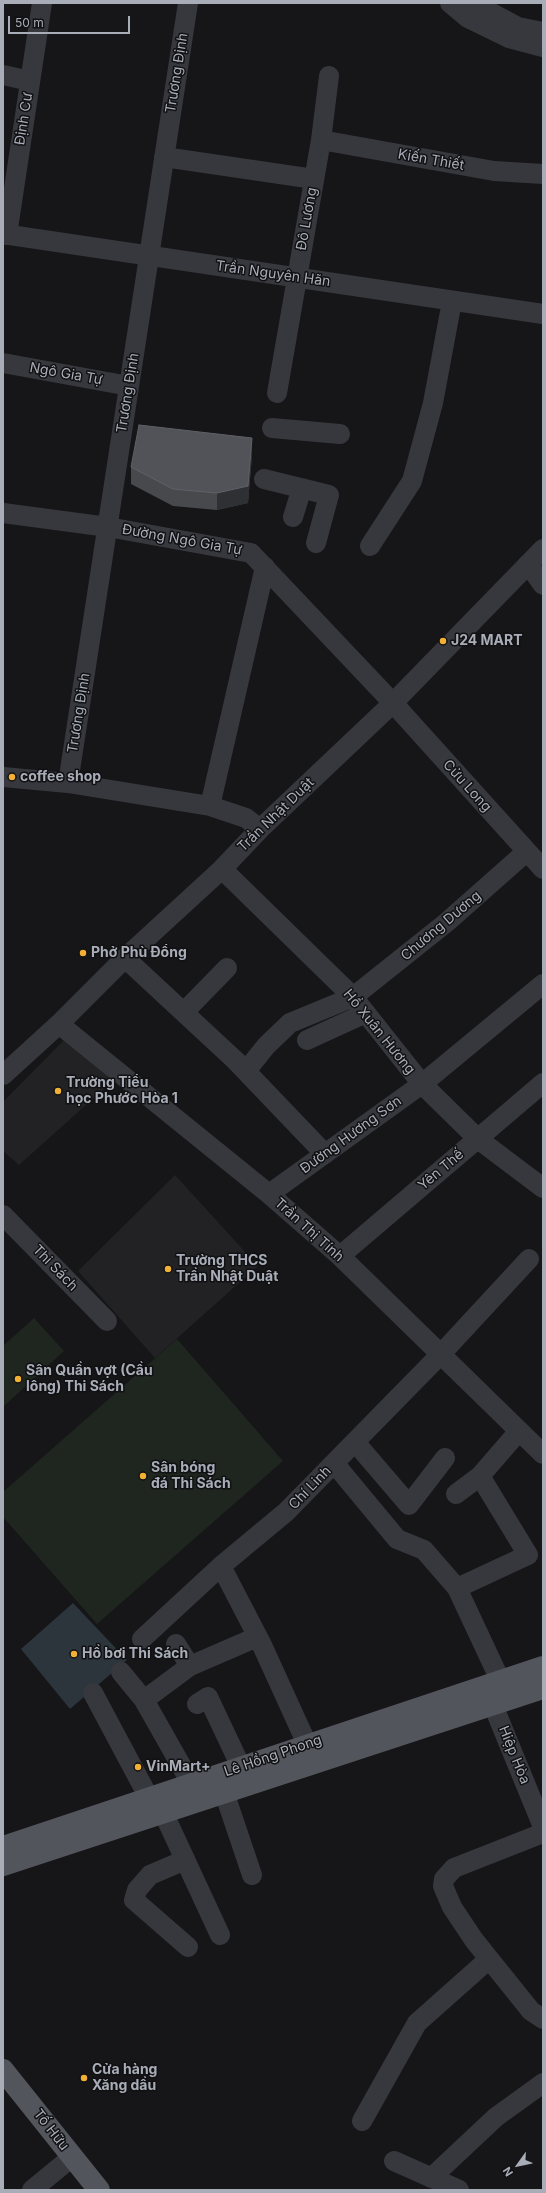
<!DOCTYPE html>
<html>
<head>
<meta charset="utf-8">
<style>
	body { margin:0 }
	#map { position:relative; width:546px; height:2193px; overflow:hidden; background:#161618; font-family:Inter,sans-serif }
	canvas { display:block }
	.frame { position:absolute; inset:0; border:4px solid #a8adb8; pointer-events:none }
	.north { position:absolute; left:498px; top:2145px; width:40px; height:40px; -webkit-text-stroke:3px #111113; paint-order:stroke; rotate:237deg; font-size:11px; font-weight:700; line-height:16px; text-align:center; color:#a8adb8 }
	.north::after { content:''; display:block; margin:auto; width:14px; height:18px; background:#a8adb8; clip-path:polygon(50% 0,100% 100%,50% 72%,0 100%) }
	.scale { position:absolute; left:8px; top:16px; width:122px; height:18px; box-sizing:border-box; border:2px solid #a8adb8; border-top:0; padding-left:5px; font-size:12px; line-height:14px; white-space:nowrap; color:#a8adb8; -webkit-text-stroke:3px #111113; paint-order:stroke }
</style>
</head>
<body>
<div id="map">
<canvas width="546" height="2193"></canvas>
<div class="frame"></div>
<div class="north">N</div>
<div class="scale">50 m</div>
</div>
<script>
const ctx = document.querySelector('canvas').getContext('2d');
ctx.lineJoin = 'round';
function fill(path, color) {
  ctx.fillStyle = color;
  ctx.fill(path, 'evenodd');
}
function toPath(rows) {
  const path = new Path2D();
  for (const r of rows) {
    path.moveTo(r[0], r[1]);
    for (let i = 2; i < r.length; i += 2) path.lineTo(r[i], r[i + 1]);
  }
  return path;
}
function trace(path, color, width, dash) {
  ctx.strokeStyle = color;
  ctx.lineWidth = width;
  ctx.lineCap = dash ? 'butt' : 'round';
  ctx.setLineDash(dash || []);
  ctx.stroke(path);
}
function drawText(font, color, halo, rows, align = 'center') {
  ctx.font = font + ' Inter,sans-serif';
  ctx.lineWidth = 3;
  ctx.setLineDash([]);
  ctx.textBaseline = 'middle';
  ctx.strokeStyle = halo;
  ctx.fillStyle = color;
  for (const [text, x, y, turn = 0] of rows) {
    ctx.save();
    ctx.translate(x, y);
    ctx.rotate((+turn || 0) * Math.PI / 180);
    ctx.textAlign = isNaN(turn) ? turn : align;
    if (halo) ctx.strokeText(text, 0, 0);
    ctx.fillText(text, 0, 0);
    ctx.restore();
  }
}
fill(toPath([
	[66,1038,115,1079,19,1165,3,1151,3,1102],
	[175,1175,258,1266,155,1358,78,1271]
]), '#222225');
fill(toPath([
	[34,1318,64,1351,3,1407,3,1346],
	[177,1339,283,1461,97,1624,3,1517,3,1492]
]), '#1e261f');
fill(toPath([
	[73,1603,127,1660,70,1709,21,1649]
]), '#2c353c');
trace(toPath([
	[450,3,468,18,509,38,543,47],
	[473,3,518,27,543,32],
	[3,75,30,81],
	[321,140,494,171,543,174],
	[164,157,314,179],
	[3,234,543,314],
	[7,235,42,3],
	[3,363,129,386],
	[277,393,321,140,329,76],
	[272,428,340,434],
	[264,479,329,495,316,543],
	[3,513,108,527,251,553,393,703,543,869],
	[293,517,302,488],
	[370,546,412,481,433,403,452,301],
	[528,564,543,585],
	[3,777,68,783,210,806,246,818,260,829],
	[68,783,188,3],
	[210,806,265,567],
	[222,869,353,997,422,1084,478,1139,543,1188],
	[125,958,236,1061,325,1154],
	[184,1012,227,968],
	[59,1024,269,1194,340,1256,543,1454],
	[307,1040,366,1013],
	[246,1071,266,1046,290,1023,353,997,447,922,526,852],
	[3,1075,59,1024,125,958,222,869,260,829,393,703,543,549],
	[269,1194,422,1084,543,984],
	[3,1215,107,1321],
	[340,1256,543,1083],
	[355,1442,409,1505,445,1458],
	[334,1463,397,1539,424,1550,457,1588,501,1682],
	[456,1494,480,1476,519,1431],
	[457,1588,528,1555,480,1476],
	[142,1639,221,1566],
	[176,1644,190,1666],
	[121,1672,144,1700,191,1783],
	[93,1693,149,1798],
	[144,1700,190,1666,257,1637],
	[197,1704,208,1697,241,1767],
	[493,1705,543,1827],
	[307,1744,261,1643,221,1566,286,1512,441,1354,529,1259],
	[224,1792,252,1875],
	[163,1812,220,1935],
	[543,1833,454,1868,444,1879,443,1886,452,1907,474,1940,531,2011,543,2019],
	[185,1860,150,1875,137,1890,134,1900,188,1947],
	[362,2121,417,2023,489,1959],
	[394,2161,459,2190],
	[431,2178,496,2117,543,2083],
	[32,2190,72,2157]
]), '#37383d', 20);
trace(toPath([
	[3,1847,543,1667],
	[3,1865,543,1688],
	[3,2070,99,2190]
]), '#53555c', 22);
fill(toPath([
	[252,455,248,503,217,510,173,506,131,484,131,467]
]), '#47494d');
fill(toPath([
	[252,438,252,455,248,503,217,510,217,493]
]), '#2f3033');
const building = toPath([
	[139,425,252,438,248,486,217,493,173,489,131,467,139,425]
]);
fill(building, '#525359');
trace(building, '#5f6168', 1);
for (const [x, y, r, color] of [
	[443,641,4,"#f2b134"],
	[12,777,4,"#f2b134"],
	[83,953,4,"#f2b134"],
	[58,1091,4,"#f2b134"],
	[168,1269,4,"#f2b134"],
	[18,1379,4,"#f2b134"],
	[143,1476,4,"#f2b134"],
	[74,1654,4,"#f2b134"],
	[138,1767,4,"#f2b134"],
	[84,2078,4,"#f2b134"]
]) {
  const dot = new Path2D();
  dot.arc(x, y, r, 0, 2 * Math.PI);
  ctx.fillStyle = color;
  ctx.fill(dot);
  trace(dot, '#111113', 1.5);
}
drawText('14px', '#a8adb8', '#111113', [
	["Trương Định",177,73,-81],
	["Định Cư",24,119,-81],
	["Kiến Thiết",431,160,10],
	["Đô Lương",307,219,-80],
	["Trần Nguyên Hãn",273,274,8],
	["Ngô Gia Tự",66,374,10],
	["Trương Định",128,393,-81],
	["Đường Ngô Gia Tự",182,540,10],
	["Trương Định",79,713,-81],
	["Cửu Long",467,786,48],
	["Trần Nhật Duật",276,815,-44],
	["Chương Dương",441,926,-40],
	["Hồ Xuân Hương",379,1032,51],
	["Đường Hương Sơn",351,1135,-36],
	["Yên Thế",441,1170,-40],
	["Trần Thị Tính",309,1230,42],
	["Thi Sách",55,1268,46],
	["Chí Linh",310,1488,-46],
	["Hiệp Hòa",514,1755,68],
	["Lê Hồng Phong",273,1756,-19],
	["Tố Hữu",51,2130,52]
]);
drawText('bold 14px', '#a8adb8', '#111113', [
	["J24 MART",451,641],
	["coffee shop",20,777],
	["Phở Phù Đổng",91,953],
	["Trường Tiểu",66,1083],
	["học Phước Hòa 1",66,1099],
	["Trường THCS",176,1261],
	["Trần Nhật Duật",176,1277],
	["Sân Quần vợt (Cầu",26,1371],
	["lông) Thi Sách",26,1387],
	["Sân bóng",151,1468],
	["đá Thi Sách",151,1484],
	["Hồ bơi Thi Sách",82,1654],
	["VinMart+",146,1767],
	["Cửa hàng",92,2070],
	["Xăng dầu",92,2086]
], 'left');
</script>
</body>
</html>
